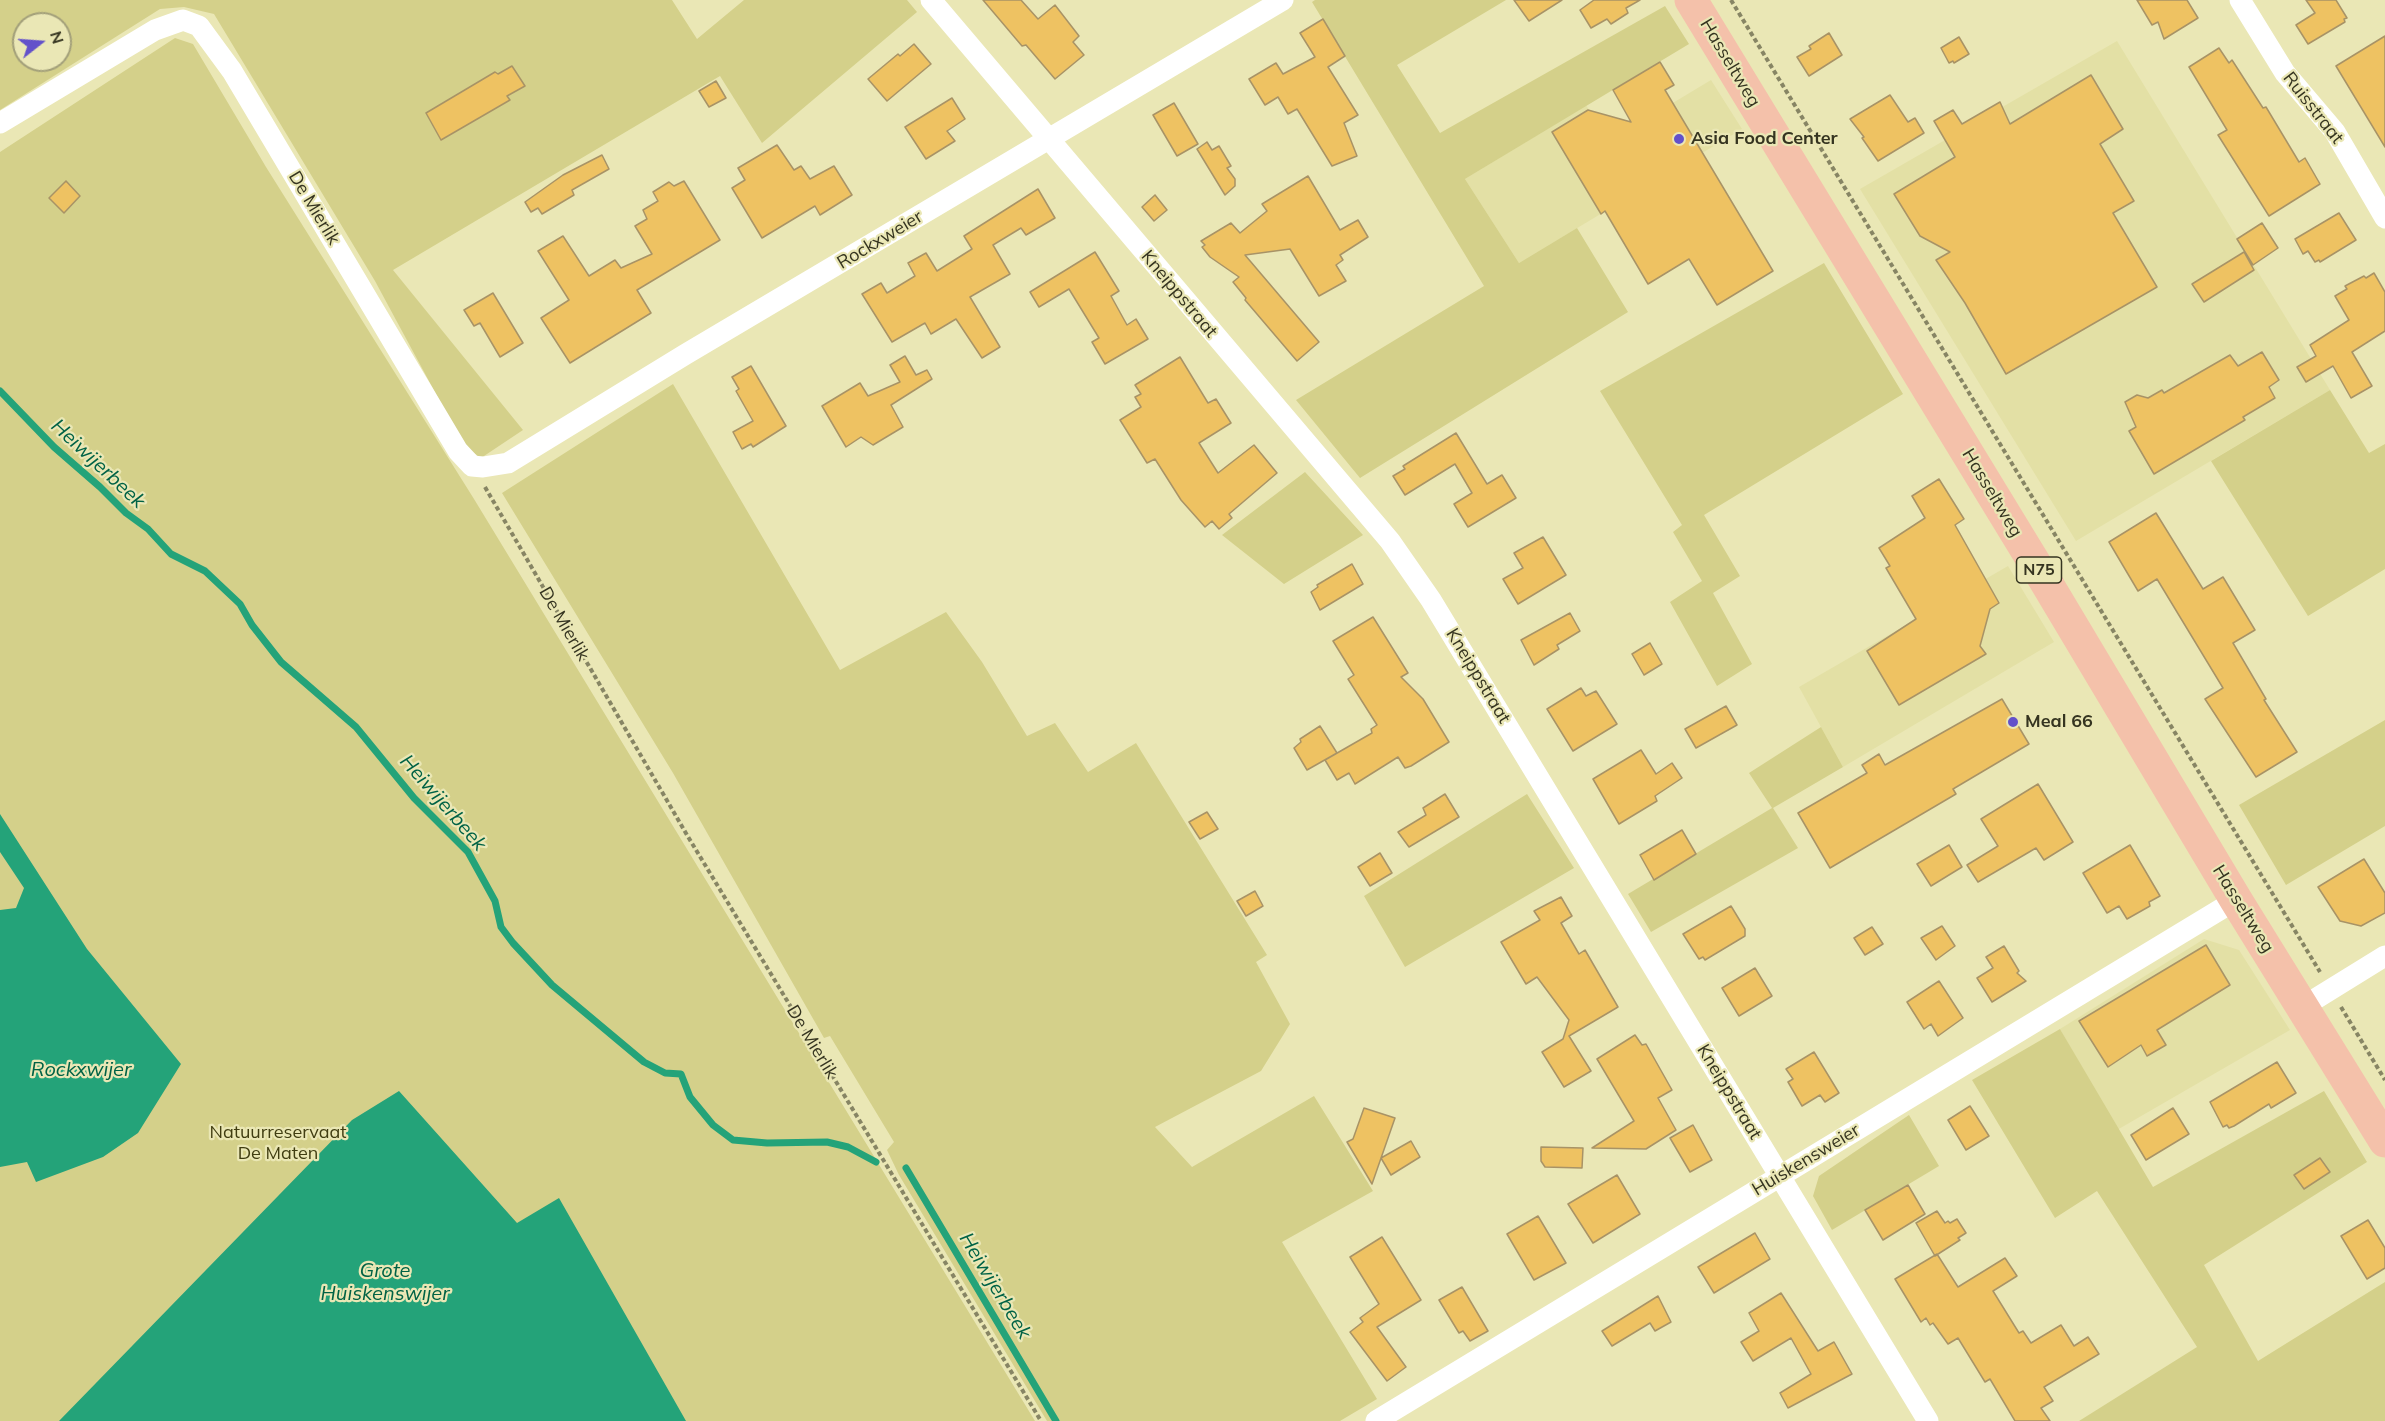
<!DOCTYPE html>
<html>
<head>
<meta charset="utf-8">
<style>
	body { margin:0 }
	#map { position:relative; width:2385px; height:1421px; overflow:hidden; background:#eae7b5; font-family:Mulish,sans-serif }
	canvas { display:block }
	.north { position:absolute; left:12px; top:12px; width:60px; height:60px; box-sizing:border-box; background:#eae7b5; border:2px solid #a29f79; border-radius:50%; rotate:73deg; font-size:16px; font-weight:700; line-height:24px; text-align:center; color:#353420 }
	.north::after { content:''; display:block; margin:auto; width:21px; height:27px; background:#6351ca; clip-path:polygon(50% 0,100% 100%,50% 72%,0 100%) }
</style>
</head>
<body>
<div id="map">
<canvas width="2385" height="1421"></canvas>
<div class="north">N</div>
</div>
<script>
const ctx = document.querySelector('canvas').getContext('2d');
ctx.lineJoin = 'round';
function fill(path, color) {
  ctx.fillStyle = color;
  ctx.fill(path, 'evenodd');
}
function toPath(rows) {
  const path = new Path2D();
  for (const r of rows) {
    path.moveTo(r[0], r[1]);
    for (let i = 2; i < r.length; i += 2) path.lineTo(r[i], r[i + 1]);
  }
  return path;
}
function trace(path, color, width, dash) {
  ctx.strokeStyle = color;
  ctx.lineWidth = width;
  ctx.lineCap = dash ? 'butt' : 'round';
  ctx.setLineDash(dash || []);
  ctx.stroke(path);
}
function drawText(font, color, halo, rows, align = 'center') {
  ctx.font = font + ' Mulish,sans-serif';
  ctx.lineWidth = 4.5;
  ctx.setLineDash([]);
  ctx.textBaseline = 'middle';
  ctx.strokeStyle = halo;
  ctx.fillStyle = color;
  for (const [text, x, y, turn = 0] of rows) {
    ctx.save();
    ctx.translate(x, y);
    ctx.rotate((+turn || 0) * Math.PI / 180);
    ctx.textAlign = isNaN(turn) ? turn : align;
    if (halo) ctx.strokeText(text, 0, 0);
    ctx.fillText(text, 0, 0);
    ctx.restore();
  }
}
fill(toPath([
	[2117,41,2330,390,2076,541,1860,189],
	[1711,80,1742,129,1519,263,1465,179,1586,105,1608,142],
	[2008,566,2054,642,1843,767,1799,687],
	[2204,939,2239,950,2290,1030,2117,1130,2060,1029]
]), '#e3e0a5');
fill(toPath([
	[0,0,672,0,697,39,744,0,907,0,917,12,762,143,720,76,393,270,523,430,481,458,464,446,375,281,214,14,184,7,160,9,0,110],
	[24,24,60,24,60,60,24,60],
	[1315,0,1506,0,1397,65,1440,133,1665,6,1689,44,1465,179,1519,263,1577,228,1628,312,1360,478,1296,400,1484,286,1312,2],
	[175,38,193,44,266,167,474,499,1035,1421,0,1421,0,152],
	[1824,263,1903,394,1704,515,1740,576,1713,593,1752,664,1717,686,1670,602,1702,581,1673,532,1682,525,1600,391],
	[673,384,840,670,946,612,982,662,1027,736,1055,723,1088,772,1136,743,1267,955,1256,962,1290,1024,1261,1071,1155,1127,1192,1167,1314,1096,1373,1191,1282,1242,1377,1399,1340,1421,1047,1421,899,1175,887,1150,894,1142,830,1036,824,1038,673,773,502,493],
	[2330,390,2369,453,2385,444,2385,569,2308,616,2211,461],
	[1305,472,1363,535,1284,584,1222,535],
	[2385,720,2385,826,2286,885,2239,805],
	[1821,727,1843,767,1773,808,1798,848,1651,932,1628,894,1772,808,1749,773],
	[1527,794,1574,868,1405,967,1364,896],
	[2060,1029,2153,1187,2324,1091,2367,1162,2204,1265,2258,1361,2385,1282,2385,1421,2079,1421,2197,1347,2097,1191,2055,1218,1972,1080],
	[1909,1115,1939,1166,1832,1230,1813,1196,1819,1176]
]), '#d4d08a');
fill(toPath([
	[0,814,87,949,181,1064,138,1133,103,1157,36,1182,27,1162,0,1167,0,910,16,908,24,888,0,852],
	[399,1091,517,1223,559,1198,686,1421,59,1421,352,1120]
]), '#24a379');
trace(toPath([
	[0,391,54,447,100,487,126,513,148,529,171,554,205,571,240,604,252,625,281,662,356,727,414,798,468,852,495,901,501,927,513,943,552,985,644,1062,665,1073,681,1074,690,1097,713,1125,733,1140,767,1143,827,1142,848,1147,876,1162],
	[906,1168,1056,1421]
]), '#24a379', 7);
const building = toPath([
	[983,0,1021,0,1038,19,1055,5,1079,36,1073,42,1084,55,1055,79,1026,45,1022,46,983,0],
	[1514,0,1562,0,1529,21,1514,0],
	[1594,0,1640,0,1626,8,1628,13,1611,24,1607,19,1591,28,1580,10,1594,0],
	[2137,0,2187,0,2198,18,2164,39,2158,22,2152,25,2137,0],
	[2306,0,2336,0,2347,18,2344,19,2345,22,2308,44,2296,25,2315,13,2306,0],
	[1323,19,1345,56,1328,67,1358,115,1344,123,1357,156,1332,166,1297,109,1288,114,1278,97,1265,105,1249,79,1276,63,1283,74,1315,57,1300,33,1323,19],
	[1829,33,1842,55,1809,76,1797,57,1811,49,1809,46,1829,33],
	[2385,36,2385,147,2336,66,2385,36],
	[1959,37,1969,54,1954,63,1953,61,1949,63,1941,48,1959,37],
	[914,44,931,64,887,101,868,79,898,54,900,56,914,44],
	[2219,48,2229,63,2232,60,2263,108,2266,107,2299,162,2305,158,2320,184,2269,216,2218,135,2227,130,2189,67,2219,48],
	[1660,62,1674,85,1665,90,1773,271,1717,305,1689,259,1648,284,1605,211,1601,214,1552,132,1588,110,1631,122,1613,90,1660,62],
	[512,66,525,86,507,96,510,100,441,140,426,113,495,72,498,74,512,66],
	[2091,75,2123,129,2100,144,2134,201,2113,213,2157,287,2006,374,1965,303,1936,260,1950,252,1920,236,1894,194,1955,157,1934,121,1953,110,1962,124,2000,102,2010,124,2091,75],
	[716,81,726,98,709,107,699,91,716,81],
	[1890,95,1908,122,1915,118,1924,133,1878,161,1862,138,1864,137,1850,119,1890,95],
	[952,98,965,119,947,131,955,141,926,159,905,127,952,98],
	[1174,103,1198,144,1177,156,1153,115,1174,103],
	[1207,142,1212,150,1219,146,1231,166,1227,168,1235,179,1235,186,1225,195,1197,149,1207,142],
	[777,145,794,170,801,166,810,179,834,166,852,195,820,215,815,206,762,238,732,188,745,180,738,168,777,145],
	[602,155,609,169,572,190,574,195,542,214,538,208,531,212,525,202,563,175,602,155],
	[1308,176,1340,230,1358,220,1368,237,1340,255,1343,260,1336,265,1346,281,1319,296,1290,249,1245,255,1319,342,1297,361,1245,300,1246,298,1233,282,1239,277,1210,257,1202,247,1205,245,1201,241,1231,223,1240,233,1267,211,1262,204,1308,176],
	[66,181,80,196,64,213,49,198,66,181],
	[684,181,720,240,637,290,651,313,570,363,541,318,569,300,538,251,563,236,589,276,615,260,621,268,652,254,635,226,647,219,643,210,658,201,653,192,669,182,674,186,684,181],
	[1038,189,1055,218,1026,235,1021,228,993,245,1010,274,970,297,1000,347,982,358,956,319,931,334,925,323,892,342,862,294,881,283,887,293,915,276,908,263,926,253,937,271,972,249,964,236,1038,189],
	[1155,195,1167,210,1154,221,1142,207,1155,195],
	[2339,213,2356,240,2320,262,2319,260,2315,262,2308,251,2303,254,2295,239,2339,213],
	[2262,223,2278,248,2253,265,2237,239,2262,223],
	[1095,252,1119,291,1111,296,1127,325,1136,319,1148,339,1105,364,1092,342,1099,338,1069,289,1039,307,1030,292,1095,252],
	[2244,252,2254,270,2204,302,2192,284,2244,252],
	[2374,273,2385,292,2385,331,2352,352,2372,386,2351,398,2333,366,2306,382,2297,367,2316,356,2310,345,2349,320,2335,296,2347,289,2345,286,2364,276,2366,278,2374,273],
	[493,293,523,343,500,357,480,323,474,326,464,310,493,293],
	[2262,352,2279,380,2269,387,2275,398,2243,417,2245,420,2154,474,2129,431,2136,427,2125,402,2137,395,2148,398,2162,390,2164,393,2230,355,2238,366,2262,352],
	[905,356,916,375,927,370,932,379,891,405,903,427,873,445,861,437,846,447,822,406,860,383,868,396,900,382,890,365,905,356],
	[1180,357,1208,403,1216,399,1231,423,1199,443,1218,473,1254,445,1277,473,1229,514,1232,518,1219,529,1212,521,1205,527,1181,500,1155,459,1147,463,1120,420,1141,407,1135,397,1141,394,1135,385,1180,357],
	[751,366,786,426,753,447,751,444,742,449,733,432,753,421,736,391,739,389,732,377,751,366],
	[1456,433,1487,484,1502,475,1516,498,1468,527,1454,504,1472,493,1455,464,1405,495,1393,476,1405,469,1403,466,1456,433],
	[1939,479,1964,519,1955,525,1999,603,1990,609,1980,646,1986,654,1899,705,1867,651,1916,619,1886,568,1890,566,1879,548,1925,518,1912,496,1939,479],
	[2156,513,2203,589,2223,577,2255,630,2233,643,2266,699,2264,700,2297,752,2256,777,2205,699,2223,688,2157,579,2138,591,2109,542,2156,513],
	[1543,537,1566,575,1518,604,1503,579,1523,568,1514,553,1543,537],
	[1352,564,1363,584,1320,610,1311,592,1318,587,1317,585,1352,564],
	[1570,613,1580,631,1557,645,1559,649,1534,665,1521,640,1570,613],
	[1373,617,1408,673,1401,677,1423,699,1449,742,1411,766,1405,768,1398,757,1355,784,1349,773,1337,780,1325,760,1372,733,1371,729,1377,725,1348,679,1354,675,1333,641,1373,617],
	[1650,643,1662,664,1644,675,1632,654,1650,643],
	[1581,688,1586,696,1596,691,1617,724,1573,751,1547,709,1581,688],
	[2002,699,2029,744,1953,789,1956,794,1830,868,1798,813,1867,773,1862,765,1879,754,1885,765,2002,699],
	[1726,706,1737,725,1696,748,1685,729,1726,706],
	[1320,726,1337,753,1307,770,1294,748,1301,742,1300,739,1320,726],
	[1641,750,1656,774,1672,763,1682,778,1655,796,1657,801,1619,824,1593,779,1641,750],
	[2038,784,2073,842,2044,860,2036,848,1978,882,1967,865,1998,846,1981,819,2038,784],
	[1445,794,1459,817,1409,847,1398,832,1426,815,1423,808,1445,794],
	[1207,812,1218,829,1200,839,1189,822,1207,812],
	[1682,830,1696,854,1654,880,1640,855,1682,830],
	[1949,845,1962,867,1931,886,1917,864,1949,845],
	[2130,845,2160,896,2149,902,2150,906,2127,919,2119,906,2107,913,2083,873,2130,845],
	[1380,853,1392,873,1370,886,1358,867,1380,853],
	[2364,859,2385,893,2385,913,2361,926,2340,921,2318,887,2364,859],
	[1255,891,1263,906,1246,916,1237,901,1255,891],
	[1561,897,1572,916,1561,923,1579,954,1585,950,1618,1007,1569,1036,1591,1071,1564,1087,1542,1052,1563,1039,1569,1020,1537,977,1526,984,1501,942,1540,920,1534,911,1561,897],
	[1731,906,1745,929,1745,936,1705,960,1703,957,1699,959,1683,934,1731,906],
	[1942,926,1955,946,1936,960,1921,938,1942,926],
	[1872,927,1883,944,1865,955,1854,938,1872,927],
	[2206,945,2230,985,2157,1030,2166,1045,2147,1056,2141,1045,2108,1067,2079,1021,2206,945],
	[2004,946,2019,971,2017,973,2026,981,1992,1002,1977,978,1993,968,1986,957,2004,946],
	[1755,968,1772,996,1739,1016,1722,988,1755,968],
	[1939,981,1963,1018,1938,1036,1931,1024,1924,1029,1907,1002,1939,981],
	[1635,1035,1642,1045,1646,1044,1672,1090,1658,1098,1676,1130,1646,1149,1592,1148,1634,1121,1597,1059,1635,1035],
	[1814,1052,1839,1093,1825,1102,1820,1095,1802,1106,1788,1082,1793,1079,1786,1069,1814,1052],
	[2277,1062,2296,1093,2271,1108,2269,1104,2234,1126,2229,1128,2227,1125,2223,1127,2210,1102,2277,1062],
	[1970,1106,1989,1136,1966,1150,1948,1120,1970,1106],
	[1364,1108,1395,1118,1372,1184,1347,1142,1353,1139,1364,1108],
	[2173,1108,2189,1134,2146,1160,2131,1135,2173,1108],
	[1693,1125,1712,1160,1690,1172,1670,1138,1693,1125],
	[1411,1141,1420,1157,1391,1175,1381,1158,1411,1141],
	[1541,1147,1583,1148,1582,1168,1545,1167,1541,1161,1541,1147],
	[2320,1158,2330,1172,2304,1189,2294,1175,2320,1158],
	[1617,1175,1640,1214,1593,1243,1568,1204,1617,1175],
	[1908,1185,1925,1214,1883,1240,1865,1210,1908,1185],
	[1937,1211,1945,1223,1948,1221,1950,1223,1957,1219,1966,1233,1958,1238,1960,1240,1935,1256,1916,1223,1937,1211],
	[1538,1216,1566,1263,1534,1280,1507,1234,1538,1216],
	[2368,1220,2385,1248,2385,1268,2367,1279,2341,1236,2368,1220],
	[1755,1233,1770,1259,1714,1293,1698,1267,1755,1233],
	[1382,1237,1421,1300,1377,1327,1406,1367,1387,1381,1350,1332,1363,1322,1360,1318,1379,1304,1350,1257,1382,1237],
	[1937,1254,1958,1287,2005,1258,2017,1276,1993,1291,2019,1333,2023,1331,2031,1343,2061,1325,2074,1346,2088,1337,2099,1354,2044,1387,2053,1401,2041,1408,2050,1421,2015,1421,1990,1379,1985,1382,1958,1338,1948,1344,1933,1323,1930,1325,1926,1318,1921,1322,1895,1279,1937,1254],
	[1462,1287,1488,1331,1470,1341,1463,1331,1459,1333,1439,1300,1462,1287],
	[1781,1293,1818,1351,1834,1342,1852,1374,1788,1408,1780,1393,1811,1374,1791,1338,1753,1361,1741,1342,1759,1331,1749,1313,1781,1293],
	[1658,1296,1671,1322,1655,1331,1650,1323,1612,1346,1602,1331,1658,1296]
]);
fill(building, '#eec262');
trace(building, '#a89366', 1.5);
trace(toPath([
	[1731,0,2320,972],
	[485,487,687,835,1041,1421],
	[2341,1007,2385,1080]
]), '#878564', 4, [4.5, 3]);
trace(toPath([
	[931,0,1390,541,1431,600,1928,1421],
	[2240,0,2285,73,2335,132,2385,218],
	[0,123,155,30,183,20,199,26,232,71,458,451,472,466,483,467,508,463,686,354,1283,0],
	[2304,1006,2385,956],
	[1376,1421,2236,900]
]), '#fff', 21);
trace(toPath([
	[1691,0,2043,577,2236,900,2385,1141]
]), '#f4c1aa', 33);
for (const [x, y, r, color] of [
	[1679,139,6,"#6351ca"],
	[2013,722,6,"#6351ca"]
]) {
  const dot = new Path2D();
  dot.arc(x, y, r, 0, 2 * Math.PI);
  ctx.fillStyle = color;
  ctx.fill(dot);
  trace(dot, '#eae7b5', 2);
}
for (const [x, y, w] of [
	[2039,570,45]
]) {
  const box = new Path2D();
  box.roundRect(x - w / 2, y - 13, w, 26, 4.5);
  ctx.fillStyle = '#eae7b5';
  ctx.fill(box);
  trace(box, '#353420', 1.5);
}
drawText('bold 16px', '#353420', null, [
	["N75",2039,570]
]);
drawText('18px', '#353420', '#eae7b5', [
	["Hasseltweg",1730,63,59],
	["Ruisstraat",2313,108,52],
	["De Mierlik",314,208,59],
	["Rockxweier",880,240,-31],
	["Kneippstraat",1179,294,50],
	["Hasseltweg",1992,493,59],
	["De Mierlik",564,624,60],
	["Kneippstraat",1478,676,59],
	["Hasseltweg",2243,909,58],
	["De Mierlik",812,1042,59],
	["Kneippstraat",1729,1092,59],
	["Huiskensweier",1806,1160,-31]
]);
drawText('bold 18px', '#353420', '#eae7b5', [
	["Asia Food Center",1691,139],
	["Meal 66",2025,722]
], 'left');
drawText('18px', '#403d11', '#eae7b5', [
	["Natuurreservaat",278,1133],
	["De Maten",278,1154]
]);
drawText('italic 20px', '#006245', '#eae7b5', [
	["Heiwijerbeek",98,464,43],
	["Heiwijerbeek",443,803,49],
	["Rockxwijer",81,1070],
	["Grote",385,1271],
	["Huiskenswijer",385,1294],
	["Heiwijerbeek",995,1286,59]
]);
</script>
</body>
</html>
